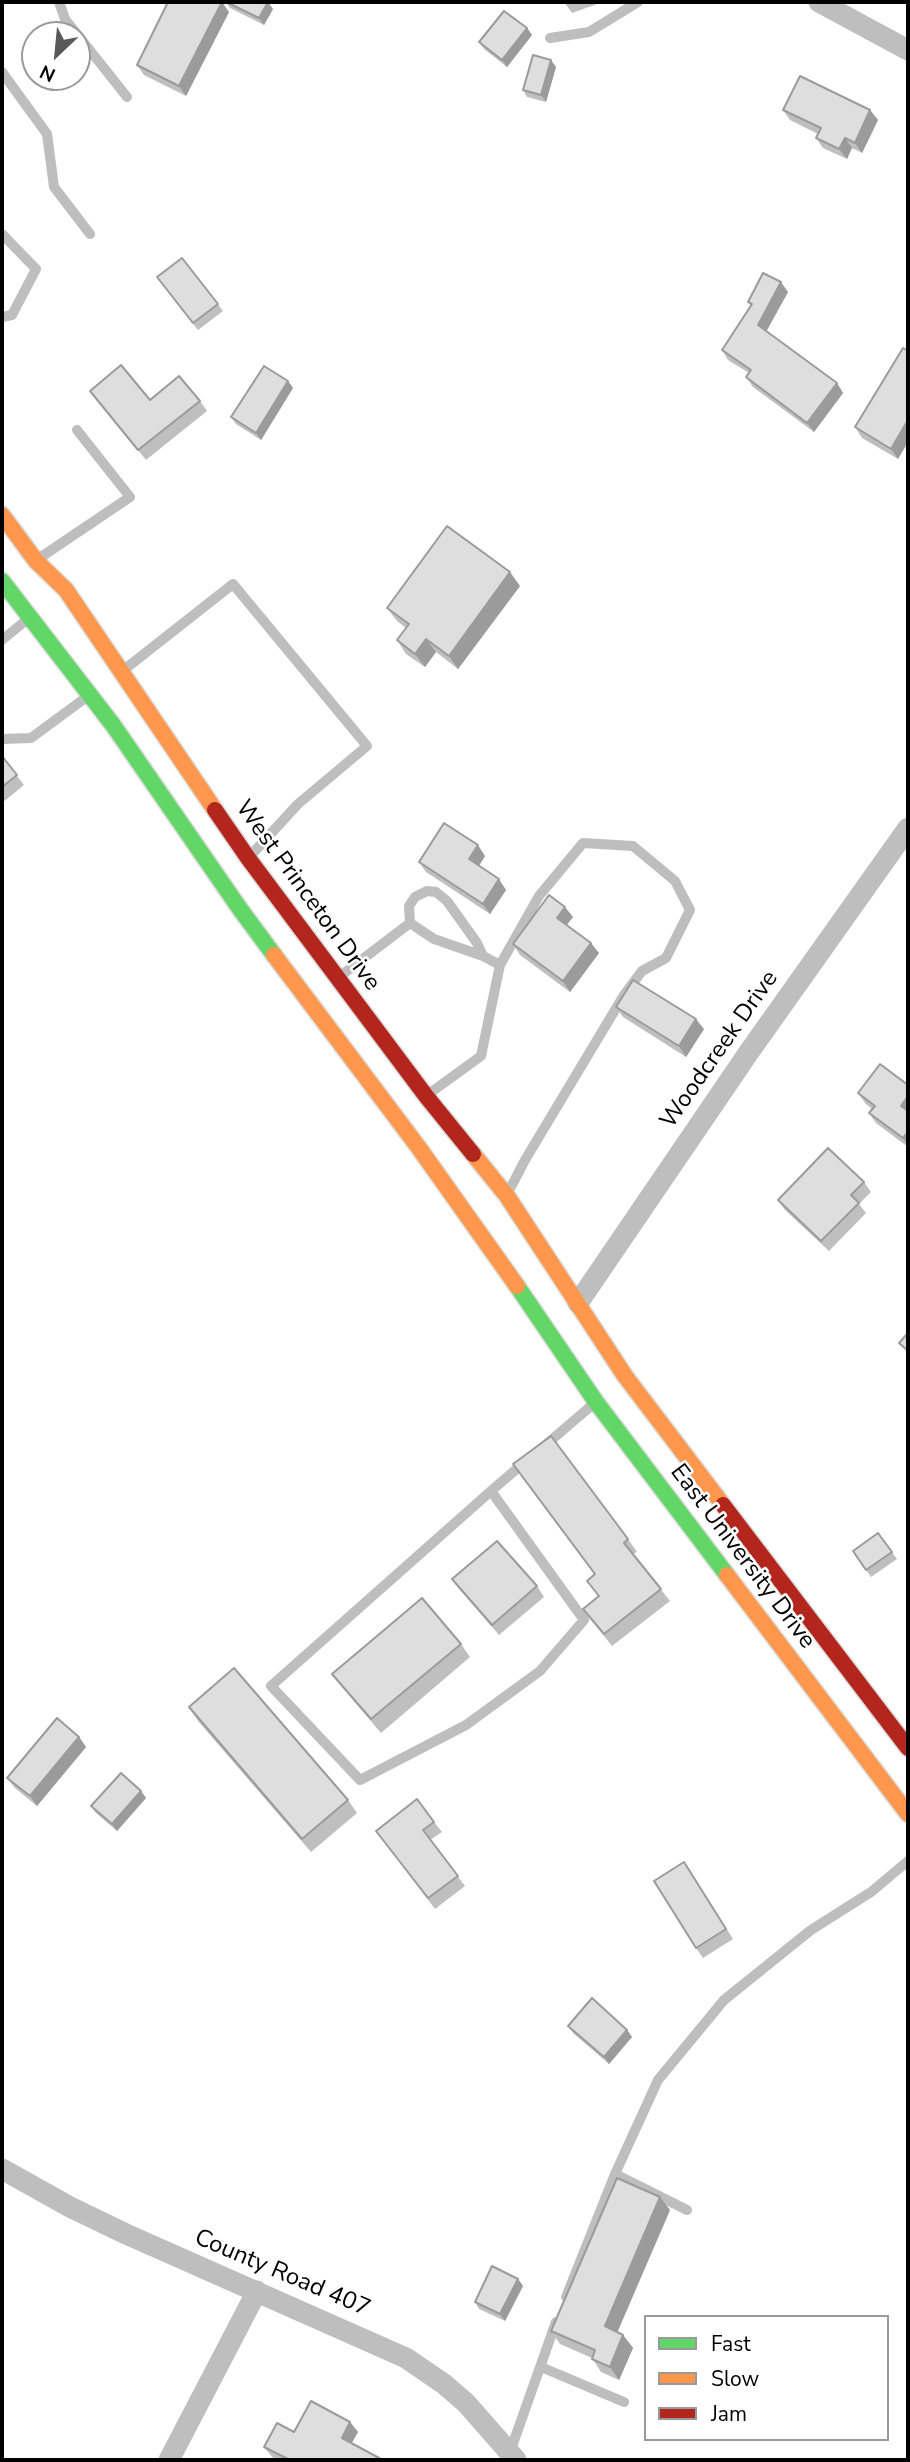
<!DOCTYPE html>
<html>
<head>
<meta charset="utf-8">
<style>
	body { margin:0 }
	#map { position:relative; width:910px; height:2462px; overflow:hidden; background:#fff; font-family:"Nunito Sans",sans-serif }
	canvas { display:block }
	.frame { position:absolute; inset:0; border:4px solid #000; pointer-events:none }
	.legend { position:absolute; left:644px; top:2315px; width:245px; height:126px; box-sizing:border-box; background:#fff; border:2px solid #999; margin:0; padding:9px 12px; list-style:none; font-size:21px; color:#000 }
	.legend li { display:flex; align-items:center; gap:14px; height:35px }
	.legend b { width:35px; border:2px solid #999 }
	.north { position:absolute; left:21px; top:21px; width:70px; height:70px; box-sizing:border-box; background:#fff; border:2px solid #999; border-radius:50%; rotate:206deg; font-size:19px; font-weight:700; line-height:28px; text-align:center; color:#000 }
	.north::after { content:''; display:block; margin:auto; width:24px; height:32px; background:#595959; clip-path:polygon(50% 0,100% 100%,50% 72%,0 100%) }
</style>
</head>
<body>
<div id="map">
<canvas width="910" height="2462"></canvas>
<div class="frame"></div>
<ul class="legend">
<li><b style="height:9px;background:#63d668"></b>Fast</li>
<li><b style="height:9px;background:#ff974d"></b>Slow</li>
<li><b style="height:9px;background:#b3261e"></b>Jam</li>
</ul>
<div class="north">N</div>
</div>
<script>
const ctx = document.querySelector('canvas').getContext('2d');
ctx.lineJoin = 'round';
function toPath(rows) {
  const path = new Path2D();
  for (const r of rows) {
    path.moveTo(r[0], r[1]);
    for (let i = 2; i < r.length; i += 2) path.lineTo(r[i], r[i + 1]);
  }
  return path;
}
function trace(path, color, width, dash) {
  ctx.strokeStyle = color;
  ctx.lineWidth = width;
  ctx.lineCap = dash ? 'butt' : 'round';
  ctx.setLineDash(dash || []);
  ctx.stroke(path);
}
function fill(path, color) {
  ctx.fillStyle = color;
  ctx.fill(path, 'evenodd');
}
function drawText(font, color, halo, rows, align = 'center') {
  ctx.font = font + ' "Nunito Sans",sans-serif';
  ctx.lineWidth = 5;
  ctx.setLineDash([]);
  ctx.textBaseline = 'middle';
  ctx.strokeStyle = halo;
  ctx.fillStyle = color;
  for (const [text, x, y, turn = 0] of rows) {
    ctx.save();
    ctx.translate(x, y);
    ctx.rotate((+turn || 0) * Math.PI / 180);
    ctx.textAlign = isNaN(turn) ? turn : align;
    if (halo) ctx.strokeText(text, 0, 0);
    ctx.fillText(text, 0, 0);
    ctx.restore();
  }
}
const fast = toPath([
	[2,581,113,725,240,909,274,955],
	[517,1286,596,1402,727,1575]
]);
const slow = toPath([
	[2,515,36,561,66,590,215,810],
	[274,955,419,1148,517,1286],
	[473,1154,507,1196,625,1376,723,1505],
	[727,1575,908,1814]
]);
const jam = toPath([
	[215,810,248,858,426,1096,473,1154],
	[723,1505,908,1748]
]);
trace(fast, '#dbdbdb', 19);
trace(slow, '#dbdbdb', 19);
trace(jam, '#dbdbdb', 19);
trace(toPath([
	[59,2,65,19,127,97],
	[550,38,589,32,638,2],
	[2,72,47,134,54,187,90,234],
	[2,234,36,269,12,315,2,317],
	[41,557,130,497,77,430],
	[2,640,24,622],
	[125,669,233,584,367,746,298,804,252,854],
	[2,739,31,738,84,699],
	[410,923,434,939,483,956],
	[343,974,410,923,409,906,415,897,427,891,436,892,447,901,477,943,483,956,500,965],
	[430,1093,481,1056,500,965,539,896,583,843,633,846,675,881,690,910,666,958,642,971,624,995,525,1160,511,1187],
	[542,1448,591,1406],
	[491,1491,584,1620,540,1671,466,1725,360,1780,271,1686,491,1491,527,1460],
	[615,2174,687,2210],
	[566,2297,615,2174,658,2080,724,2000,811,1930,871,1892,908,1861],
	[541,2367,624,2402],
	[510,2452,556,2322]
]), '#bebebe', 10);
trace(toPath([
	[819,2,908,50],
	[578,1303,749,1052,908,828],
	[2,2169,70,2207,126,2234,406,2358,444,2384,466,2403,516,2460],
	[169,2460,257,2291]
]), '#bebebe', 21);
trace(fast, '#63d668', 16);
trace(slow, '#ff974d', 16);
trace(jam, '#b3261e', 16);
fill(toPath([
	[226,2,273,9,264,25,230,8],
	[564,2,603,2,572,13],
	[229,12,186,96,144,75,137,65],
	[527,28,532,35,507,67,484,49,479,42],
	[556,67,546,102,527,97,523,90],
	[783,110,870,110,878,120,862,153,852,148,847,159,823,148,816,138,818,134,790,120],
	[182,258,223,311,198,330,157,277],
	[788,292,766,331,837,383,843,393,814,432,753,387,746,377,749,373,728,360,722,350,751,306,748,302],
	[908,351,908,442,898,459,862,438,855,427],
	[288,381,293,388,261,440,236,424,231,417],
	[90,391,150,400,200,401,207,411,146,460],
	[520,586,458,669,436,652,425,667,406,654,397,640,406,628,397,621,387,608],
	[2,756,24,785,2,803],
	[485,856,479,866,506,890,490,914,426,872,419,862],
	[573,917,567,925,599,953,570,992,520,955,513,944],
	[616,1007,704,1029,686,1057,623,1017],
	[908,1085,908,1147,876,1123,869,1113,872,1109,866,1104,858,1093],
	[864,1182,871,1192,859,1204,866,1213,829,1251,785,1210,778,1200],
	[521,1476,628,1539,637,1552,633,1554,670,1601,612,1646,583,1609,598,1596,587,1581,594,1574],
	[878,1533,897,1559,871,1577,853,1551],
	[452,1579,537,1586,544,1597,499,1635,460,1590],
	[461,1644,470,1657,381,1733,342,1687,332,1674],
	[189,1707,348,1800,357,1813,311,1852,198,1721],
	[79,1737,86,1747,37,1806,15,1788,7,1778],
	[141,1791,146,1798,117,1831,96,1813,91,1806],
	[434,1822,442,1832,430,1840,465,1886,435,1909,376,1831],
	[684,1862,733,1939,703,1958,696,1948],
	[568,2026,627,2030,632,2037,609,2064,573,2033],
	[670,2210,617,2332,623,2335,633,2348,619,2380,601,2372,592,2358,560,2344,551,2331],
	[518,2279,523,2286,505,2321,479,2309,475,2302],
	[350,2422,358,2432,351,2443,382,2460,278,2460,272,2457,264,2447,294,2432]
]), '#bfbfbf');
fill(toPath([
	[222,2,229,12,186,96,179,86],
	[268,2,273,9,264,25,259,18],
	[527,28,532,35,507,67,502,60],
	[551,60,556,67,546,102,541,95],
	[870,110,878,120,862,153,855,143],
	[845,138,852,148,847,159,839,149],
	[781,282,788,292,765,334,758,325],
	[288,381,293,388,261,440,256,433],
	[837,383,843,393,814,432,807,423],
	[908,420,908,442,898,459,891,449],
	[510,572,520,586,458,669,449,656],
	[426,639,436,652,425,667,415,654],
	[478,845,485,856,476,870,469,859],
	[499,879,506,890,490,914,483,904],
	[565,907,573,917,564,928,557,918],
	[591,943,599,953,570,992,563,981],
	[696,1019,704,1029,686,1057,679,1046],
	[908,1096,908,1116,901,1106],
	[908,1132,908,1145,903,1138],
	[79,1737,86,1747,37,1806,30,1796],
	[141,1791,146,1798,117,1831,112,1824],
	[627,2030,632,2037,609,2064,604,2057],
	[660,2197,670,2210,614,2340,605,2326],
	[518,2279,523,2286,505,2321,500,2314],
	[623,2335,633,2348,619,2380,610,2367],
	[350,2422,358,2432,349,2448,342,2438]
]), '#9b9b9b');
const building = toPath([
	[168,2,222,2,179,86,137,65,168,2],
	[226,2,268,2,259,18,226,2],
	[504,11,527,28,502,60,479,42,504,11],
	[533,55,551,60,541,95,523,90,533,55],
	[800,76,870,110,855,143,845,138,839,149,816,138,821,128,783,110,800,76],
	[182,258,218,304,193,323,157,277,182,258],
	[763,273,781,282,758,325,837,383,807,423,746,377,751,370,722,350,752,304,748,302,763,273],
	[903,348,908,351,908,420,891,449,855,427,903,348],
	[121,365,150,400,179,376,200,401,138,450,90,391,121,365],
	[264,366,288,381,256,433,231,417,264,366],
	[447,526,510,572,449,656,426,639,415,654,397,640,409,624,387,608,447,526],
	[2,756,17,775,2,787,2,756],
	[444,823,478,845,469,859,499,879,483,904,419,862,444,823],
	[549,895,565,907,557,918,591,943,563,981,513,944,549,895],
	[633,980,696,1019,679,1046,616,1007,633,980],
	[880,1064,908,1085,908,1096,901,1106,908,1111,908,1132,903,1138,869,1113,875,1106,858,1093,880,1064],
	[828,1148,864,1182,851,1195,859,1203,821,1241,778,1200,828,1148],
	[908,1333,908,1351,899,1343,908,1333],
	[551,1436,628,1539,624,1543,661,1589,604,1634,583,1609,599,1596,587,1581,595,1574,513,1464,551,1436],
	[878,1533,892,1552,866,1570,853,1551,878,1533],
	[497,1541,537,1586,492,1625,452,1579,497,1541],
	[422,1598,461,1644,371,1719,332,1674,422,1598],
	[234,1668,348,1800,302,1839,189,1707,234,1668],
	[57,1718,79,1737,30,1796,7,1778,57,1718],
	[121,1773,141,1791,112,1824,91,1806,121,1773],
	[417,1799,434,1822,423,1830,458,1876,428,1898,376,1831,417,1799],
	[684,1862,726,1929,696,1948,654,1881,684,1862],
	[592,1998,627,2030,604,2057,568,2026,592,1998],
	[617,2178,660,2197,605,2326,623,2335,610,2367,592,2359,595,2350,551,2331,617,2178],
	[492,2266,518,2279,500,2314,475,2302,492,2266],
	[311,2401,350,2422,342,2438,381,2459,380,2460,340,2460,338,2459,337,2460,290,2460,264,2447,277,2423,294,2432,311,2401]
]);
fill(building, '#dedede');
trace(building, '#9b9b9b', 2);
drawText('24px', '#000', '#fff', [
	["West Princeton Drive",307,896,54],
	["Woodcreek Drive",720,1050,-55],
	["East University Drive",742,1557,53],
	["County Road 407",282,2274,23]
]);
</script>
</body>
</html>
